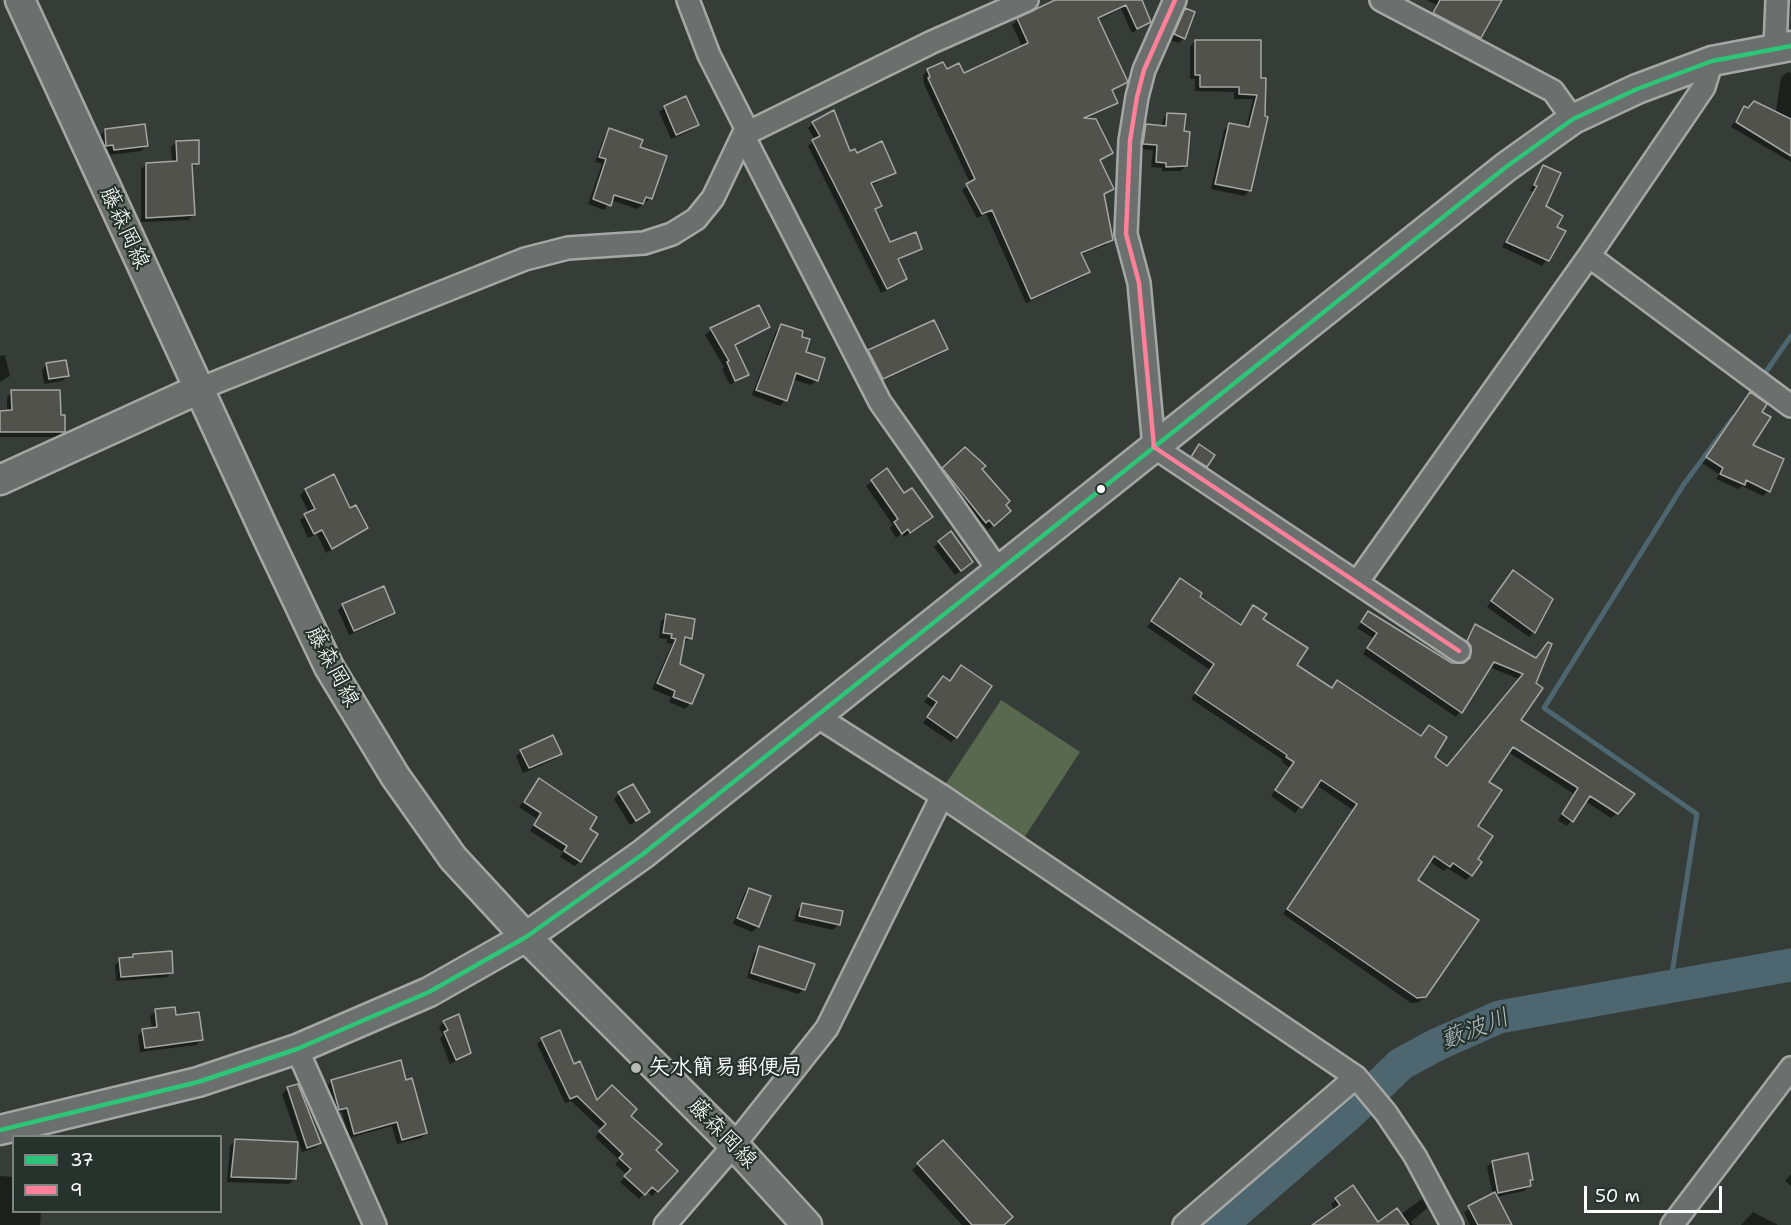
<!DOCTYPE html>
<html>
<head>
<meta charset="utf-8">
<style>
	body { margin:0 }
	#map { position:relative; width:1791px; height:1225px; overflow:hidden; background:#363c37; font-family:"Shantell Sans",sans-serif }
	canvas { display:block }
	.legend { position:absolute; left:12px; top:1135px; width:210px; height:78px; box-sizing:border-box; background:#26332d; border:2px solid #7d8581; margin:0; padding:8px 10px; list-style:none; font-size:18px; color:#fff }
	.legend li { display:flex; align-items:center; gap:12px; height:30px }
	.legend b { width:30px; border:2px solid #7d8581 }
	.scale { position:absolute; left:1584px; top:1186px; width:138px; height:27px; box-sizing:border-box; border:3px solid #fff; border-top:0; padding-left:8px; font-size:18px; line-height:21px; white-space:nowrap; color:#fff; -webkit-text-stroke:4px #26332d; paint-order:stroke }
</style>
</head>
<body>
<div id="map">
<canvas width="1791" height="1225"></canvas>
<ul class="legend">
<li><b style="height:8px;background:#2dc577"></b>37</li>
<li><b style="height:8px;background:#ff8098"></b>9</li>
</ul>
<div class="scale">50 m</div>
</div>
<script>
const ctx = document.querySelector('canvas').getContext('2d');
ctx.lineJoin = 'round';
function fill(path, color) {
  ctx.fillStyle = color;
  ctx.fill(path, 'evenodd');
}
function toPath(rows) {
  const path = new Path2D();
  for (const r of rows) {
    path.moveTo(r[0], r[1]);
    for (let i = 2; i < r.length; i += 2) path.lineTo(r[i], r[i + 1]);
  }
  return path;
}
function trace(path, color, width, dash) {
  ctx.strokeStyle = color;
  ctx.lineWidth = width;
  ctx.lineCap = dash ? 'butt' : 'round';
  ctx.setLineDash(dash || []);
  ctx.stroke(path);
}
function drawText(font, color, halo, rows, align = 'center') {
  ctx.font = font + ' "Shantell Sans","Klee One",sans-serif';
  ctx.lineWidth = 4.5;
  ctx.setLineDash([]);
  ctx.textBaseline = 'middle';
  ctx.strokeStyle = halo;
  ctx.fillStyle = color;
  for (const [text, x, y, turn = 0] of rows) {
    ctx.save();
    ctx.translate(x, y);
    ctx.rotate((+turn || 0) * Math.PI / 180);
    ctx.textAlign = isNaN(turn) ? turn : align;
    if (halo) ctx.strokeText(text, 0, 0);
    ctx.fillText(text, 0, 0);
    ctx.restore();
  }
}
fill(toPath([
	[1001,700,1080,752,1024,838,945,785]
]), '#58694f');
fill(toPath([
	[1060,0,1142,0,1150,21,1132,33,1121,9,1098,20,1126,81,1111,92,1116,102,1111,107,1084,120,1111,153,1099,161,1112,189,1103,196,1112,239,1106,245,1080,255,1088,272,1083,277,1026,303,986,214,977,218,962,190,970,183,924,84,923,75,928,70,946,71,963,75,1023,48,1012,25,1018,20],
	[1427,0,1494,0,1499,2,1474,43,1429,19,1436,5],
	[1186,10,1184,38,1179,43,1170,40,1180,15],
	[1195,41,1259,79,1250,190,1244,196,1211,189,1224,130,1230,124,1246,128,1253,99,1234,99,1234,92,1195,91,1195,79,1190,79,1190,47],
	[1787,72,1791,73,1791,162,1731,127,1744,108,1775,118,1781,78],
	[665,107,697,125,692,130,671,139,659,112],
	[1168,114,1183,133,1186,165,1181,171,1162,171,1162,168,1151,167,1153,150,1138,149,1141,131,1146,126,1162,127,1163,119],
	[813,123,849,153,894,172,871,186,880,206,874,211,889,243,921,249,897,261,906,279,900,284,881,293,808,146,815,140,808,128],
	[105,130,146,146,141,151,109,155,108,149,102,150,100,136],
	[610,130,638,148,651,198,637,209,611,200,604,210,588,204,602,164,595,162,605,135],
	[177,142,198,163,191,169,193,215,188,220,141,222,141,169,147,164,172,163,171,147],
	[1544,166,1544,207,1555,227,1564,232,1542,266,1502,247,1533,192,1530,190],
	[758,307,768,327,734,347,747,374,730,385,722,369,724,367,705,335,711,330],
	[934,322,946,349,941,354,877,383,863,357,869,351],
	[782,326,804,353,817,380,811,385,792,379,785,400,780,406,752,395,776,331],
	[5,355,10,376,0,382,0,356],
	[47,364,67,376,62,381,44,384,42,370],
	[12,392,59,417,63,431,58,437,0,437,0,412,7,412,7,397],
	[1745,399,1760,412,1751,445,1768,491,1763,496,1742,486,1738,489,1716,479,1719,474,1702,463],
	[1200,446,1206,466,1200,471,1187,462],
	[943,469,980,469,1009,511,988,530,983,524,980,527,938,474],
	[887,470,926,522,904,537,902,533,896,538,890,528,893,525,866,486],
	[305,490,350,510,366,528,326,553,317,534,308,538,300,520,309,513,300,495],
	[939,542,966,567,955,575,934,547],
	[1508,577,1534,632,1529,637,1487,607],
	[1180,580,1198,597,1240,626,1254,607,1295,665,1331,689,1337,682,1420,738,1429,727,1433,757,1447,767,1519,679,1489,667,1456,717,1363,654,1373,638,1357,628,1369,613,1452,665,1465,664,1466,652,1462,647,1476,626,1535,659,1519,720,1617,813,1611,818,1585,801,1567,826,1558,820,1574,794,1508,752,1487,782,1476,827,1475,859,1480,862,1471,875,1466,880,1447,868,1444,871,1429,861,1416,880,1425,997,1419,1002,1411,1003,1283,914,1353,810,1316,785,1295,813,1271,796,1290,768,1282,762,1283,760,1191,699,1210,670,1147,627],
	[343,605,394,613,388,618,349,635,338,610],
	[667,616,690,638,683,643,678,665,690,703,685,709,669,702,671,697,652,689,672,644,667,643,667,639,659,638,661,621],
	[961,667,956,737,951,742,923,723,933,708,924,702,943,678,949,682],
	[521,751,560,753,555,759,523,773,516,756],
	[539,780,588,829,580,861,575,866,560,857,563,852,530,831,537,819,519,807],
	[619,794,648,812,630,825,614,799],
	[749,889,769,897,758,927,752,932,733,924,744,894],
	[802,905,838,924,833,930,794,921,797,910],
	[760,948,804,989,798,994,747,978,754,953],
	[134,955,172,972,167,977,116,981,115,965,120,960,130,959],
	[156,1011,174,1016,201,1040,196,1045,140,1052,138,1036,143,1030,152,1029,150,1016],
	[444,1022,469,1053,450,1064,440,1038,443,1035,439,1027],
	[542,1039,573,1066,597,1103,629,1116,654,1151,676,1171,652,1196,646,1191,639,1199,620,1182,627,1175,615,1164,619,1160,595,1137,602,1130,571,1101,565,1103,537,1044],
	[332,1081,405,1082,426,1133,421,1138,397,1144,392,1126,349,1138,342,1112,334,1114,327,1086],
	[288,1088,320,1143,315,1148,302,1152,282,1094],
	[235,1141,295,1179,289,1184,227,1182,230,1146],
	[943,1142,1003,1225,962,1225,912,1170],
	[1492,1162,1531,1179,1529,1186,1524,1191,1496,1197,1510,1225,1470,1225,1464,1212,1493,1195,1487,1167],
	[1791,1174,1791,1186,1785,1181],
	[0,1176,14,1177,14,1212,41,1212,40,1225,0,1225],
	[1353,1187,1378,1224,1400,1215,1422,1199,1427,1208,1411,1222,1413,1225,1315,1225,1335,1211,1331,1204],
	[1753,1212,1778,1225,1741,1225]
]), '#0007');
trace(toPath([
	[1761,379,1791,336],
	[1670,986,1697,814,1544,708,1684,484,1733,418]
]), '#4e666f', 5);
trace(toPath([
	[1221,1225,1349,1114,1401,1064,1436,1045,1499,1017,1791,965]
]), '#4e666f', 33);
const building = toPath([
	[1055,0,1142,0,1151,22,1137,29,1126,5,1098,18,1128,82,1112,90,1118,103,1084,118,1096,119,1113,153,1100,160,1114,189,1104,194,1113,240,1081,253,1090,272,1031,299,992,210,982,214,966,184,975,179,928,78,930,77,927,69,943,62,947,69,959,63,964,73,1028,43,1017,18,1055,0],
	[1440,0,1502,0,1481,38,1433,13,1440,0],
	[1185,8,1195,12,1185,39,1174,34,1185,8],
	[1195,40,1261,40,1261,78,1266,78,1265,116,1268,117,1251,191,1215,184,1229,123,1249,127,1257,95,1239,94,1239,87,1200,87,1200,75,1195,75,1195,40],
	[686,96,699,125,676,135,664,106,686,96],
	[1754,101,1791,119,1791,156,1736,122,1744,106,1748,108,1754,101],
	[834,110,850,151,855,149,857,153,882,141,896,173,871,183,882,206,875,209,890,242,916,232,922,249,898,259,907,279,887,289,812,140,820,136,812,122,834,110],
	[1167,113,1186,114,1184,131,1190,132,1187,166,1166,167,1166,163,1156,162,1157,145,1143,144,1146,124,1166,126,1167,113],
	[145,124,148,146,114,150,113,145,106,146,105,129,145,124],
	[609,128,643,140,640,147,667,156,652,199,646,197,643,204,614,195,611,206,593,199,606,159,599,157,609,128],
	[199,140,199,164,192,164,195,215,146,218,146,163,177,161,176,141,199,140],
	[1543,165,1561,173,1546,206,1563,216,1557,227,1566,231,1549,261,1506,242,1537,186,1534,185,1543,165],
	[759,305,770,327,735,345,749,375,735,381,727,362,729,361,710,328,759,305],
	[934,320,948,349,883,379,868,350,934,320],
	[781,324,803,331,802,337,810,339,806,352,825,358,818,381,796,373,787,401,756,390,781,324],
	[66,360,69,376,49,379,46,363,66,360],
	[11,390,60,390,61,415,65,415,65,432,0,432,0,411,12,410,11,390],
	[1750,392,1767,404,1762,412,1771,417,1753,445,1784,459,1770,492,1746,480,1745,485,1720,474,1723,468,1706,457,1750,392],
	[1199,444,1215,455,1207,467,1191,457,1199,444],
	[965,447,986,466,982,469,1010,501,1006,505,1011,511,994,526,989,520,986,523,942,468,965,447],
	[887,468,904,493,912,488,933,517,910,533,908,529,902,534,894,522,898,519,871,480,887,468],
	[334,474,350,508,356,505,368,528,332,549,322,530,314,534,304,514,315,509,305,489,334,474],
	[951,531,973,562,961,571,938,541,951,531],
	[1513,570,1553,599,1535,633,1491,601,1513,570],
	[1180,578,1202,593,1200,597,1241,625,1253,605,1267,614,1263,619,1308,648,1297,665,1332,688,1337,680,1421,736,1429,725,1447,737,1435,757,1447,766,1523,674,1494,662,1462,713,1367,648,1377,633,1361,622,1368,611,1452,663,1464,663,1470,658,1471,646,1467,641,1475,624,1536,658,1548,642,1552,644,1536,683,1543,688,1521,720,1635,794,1618,814,1590,796,1573,822,1562,814,1578,788,1513,747,1489,782,1502,790,1478,826,1493,836,1478,859,1482,862,1472,876,1453,863,1450,867,1434,856,1418,880,1479,920,1426,997,1417,998,1287,909,1357,804,1321,780,1302,808,1275,790,1294,762,1286,757,1287,755,1195,693,1214,664,1151,621,1180,578],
	[384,586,395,613,354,631,342,604,384,586],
	[666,614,695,619,692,639,685,637,680,664,704,675,692,704,673,697,675,691,657,683,676,639,671,638,672,634,663,633,666,614],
	[961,665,992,686,957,738,927,717,937,702,928,696,943,676,950,681,961,665],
	[553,735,562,754,529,768,520,750,553,735],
	[539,778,597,817,590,829,598,834,581,862,564,851,567,846,534,825,541,813,524,802,539,778],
	[633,784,650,812,636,821,618,792,633,784],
	[749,888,771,896,759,927,737,918,749,888],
	[802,903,843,911,840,925,799,916,802,903],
	[759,946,815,964,805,990,751,973,759,946],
	[172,951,173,973,121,977,119,958,133,957,133,954,172,951],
	[175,1007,176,1015,199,1012,203,1040,145,1048,142,1029,157,1027,155,1009,175,1007],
	[459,1014,471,1053,456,1060,444,1032,448,1030,443,1021,459,1014],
	[560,1030,574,1064,580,1061,597,1100,612,1085,637,1109,631,1116,662,1144,656,1150,678,1171,658,1192,652,1187,645,1195,624,1176,631,1169,619,1158,623,1154,599,1131,606,1124,577,1096,570,1099,541,1038,560,1030],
	[401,1060,406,1080,412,1078,427,1133,402,1140,397,1122,354,1134,347,1108,339,1110,331,1080,401,1060],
	[298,1084,321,1143,307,1148,287,1087,298,1084],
	[235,1139,298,1142,296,1179,231,1177,235,1139],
	[943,1140,1013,1217,1004,1225,972,1225,917,1163,943,1140],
	[1528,1153,1533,1180,1530,1180,1531,1186,1498,1193,1492,1161,1528,1153],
	[1353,1185,1378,1222,1397,1208,1409,1225,1312,1225,1340,1205,1335,1198,1353,1185],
	[1495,1192,1512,1225,1478,1225,1468,1206,1495,1192]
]);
fill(building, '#51524c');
trace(building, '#a5a7a5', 1.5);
const street = toPath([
	[688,0,709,55,748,132],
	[1175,0,1144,70,1137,97,1130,141,1126,234,1139,283,1154,447,1459,651],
	[1381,0,1553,91,1573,119],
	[1775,48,1777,0],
	[743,135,880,402,999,571],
	[1589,256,1791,406],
	[199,389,525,259,568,248,644,243,672,234,696,219,713,198,743,135,932,42,1027,0],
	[1358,581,1589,256,1704,87,1712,61],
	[818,717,942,796,1356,1077,1386,1113,1415,1156,1452,1225],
	[297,1049,375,1225],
	[665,1225,734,1145,827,1028,942,796],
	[1184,1225,1356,1077],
	[1672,1225,1791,1068]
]);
const secondary = toPath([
	[20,0,264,530,329,667,395,776,453,858,526,937,734,1145,807,1225],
	[0,480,199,389],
	[0,1130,198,1082,297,1049,429,992,526,937,643,854,1506,167,1573,119,1637,89,1712,61,1791,46]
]);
trace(street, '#a5a7a5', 26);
trace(secondary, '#a5a7a5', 33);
trace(street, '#6b6f6d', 21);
trace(secondary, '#6b6f6d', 28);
trace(toPath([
	[0,1130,198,1082,297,1049,429,992,526,937,643,854,1506,167,1573,119,1637,89,1712,61,1791,46]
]), '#2dc577', 4.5);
trace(toPath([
	[1175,0,1144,70,1137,97,1130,141,1126,234,1139,283,1154,447,1459,651]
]), '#ff8098', 4.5);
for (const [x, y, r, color] of [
	[1101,489,5,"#fff"],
	[636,1068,6,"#b9bbb9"]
]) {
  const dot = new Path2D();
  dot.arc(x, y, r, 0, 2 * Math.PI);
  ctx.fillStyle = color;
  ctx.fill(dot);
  trace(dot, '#26332d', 2);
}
drawText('22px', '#fff', '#26332d', [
	["藤森岡線",124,228,65],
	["藤森岡線",332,667,62],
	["藤森岡線",722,1134,46]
]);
drawText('bold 22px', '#fff', '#26332d', [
	["矢水簡易郵便局",648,1068]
], 'left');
drawText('italic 24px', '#b0bcc1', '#26332d', [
	["藪波川",1475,1030,-21]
]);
</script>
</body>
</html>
